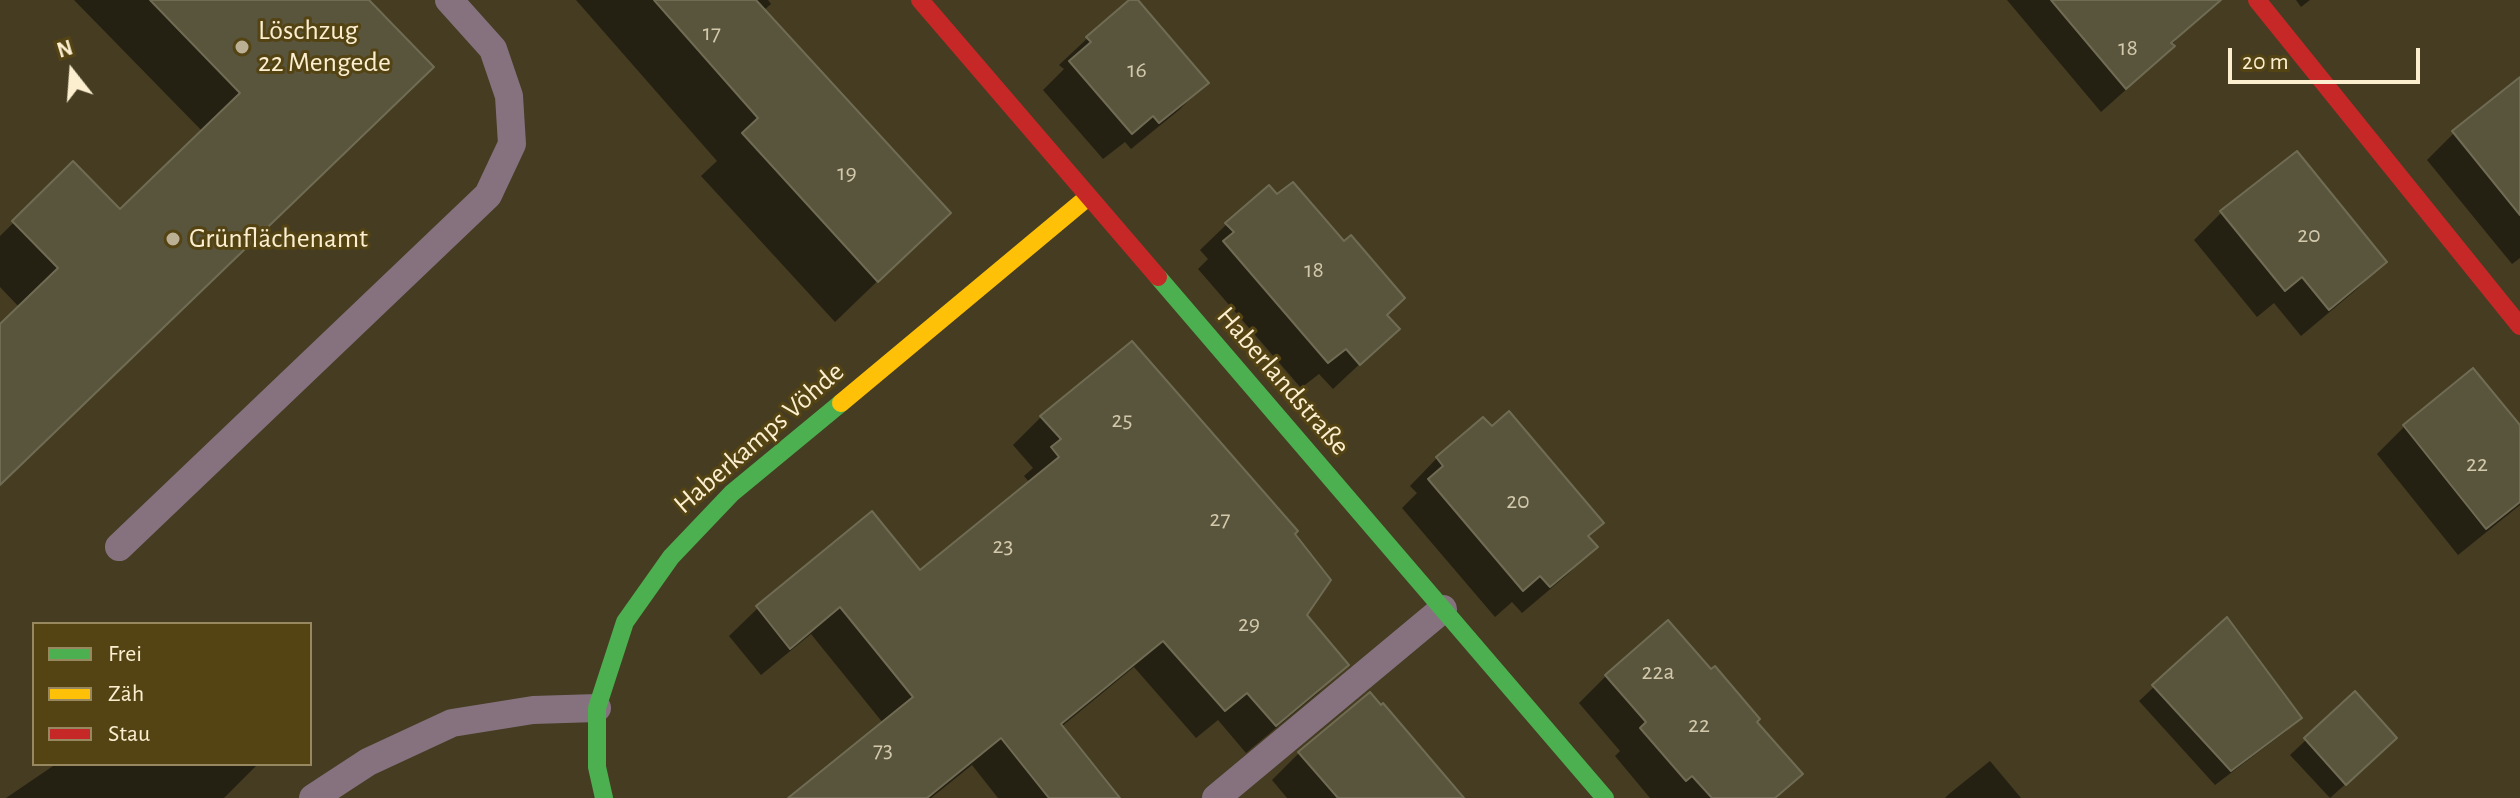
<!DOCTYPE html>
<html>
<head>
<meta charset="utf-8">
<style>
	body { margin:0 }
	#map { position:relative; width:2520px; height:798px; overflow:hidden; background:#453c22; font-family:"Alegreya Sans",sans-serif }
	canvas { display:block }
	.legend { position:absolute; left:32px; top:622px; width:280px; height:144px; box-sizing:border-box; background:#544313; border:2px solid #97885f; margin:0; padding:10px 14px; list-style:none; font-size:24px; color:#fbefd0 }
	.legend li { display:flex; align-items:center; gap:16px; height:40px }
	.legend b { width:40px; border:2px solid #97885f }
	.north { position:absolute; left:32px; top:32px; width:80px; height:80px; -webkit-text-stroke:6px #544313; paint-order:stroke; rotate:343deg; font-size:22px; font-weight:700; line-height:32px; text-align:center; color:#fbefd0 }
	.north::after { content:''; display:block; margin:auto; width:28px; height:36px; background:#fbefd0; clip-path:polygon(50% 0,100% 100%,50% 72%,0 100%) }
	.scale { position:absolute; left:2228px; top:48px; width:192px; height:36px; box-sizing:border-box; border:4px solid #fbefd0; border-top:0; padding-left:10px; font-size:24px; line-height:28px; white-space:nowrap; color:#fbefd0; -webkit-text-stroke:6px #544313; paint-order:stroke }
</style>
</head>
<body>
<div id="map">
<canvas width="2520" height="798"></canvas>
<ul class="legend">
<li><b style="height:10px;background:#4caf50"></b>Frei</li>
<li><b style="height:10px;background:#ffc107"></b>Zäh</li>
<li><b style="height:10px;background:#c62828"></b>Stau</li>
</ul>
<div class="north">N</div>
<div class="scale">20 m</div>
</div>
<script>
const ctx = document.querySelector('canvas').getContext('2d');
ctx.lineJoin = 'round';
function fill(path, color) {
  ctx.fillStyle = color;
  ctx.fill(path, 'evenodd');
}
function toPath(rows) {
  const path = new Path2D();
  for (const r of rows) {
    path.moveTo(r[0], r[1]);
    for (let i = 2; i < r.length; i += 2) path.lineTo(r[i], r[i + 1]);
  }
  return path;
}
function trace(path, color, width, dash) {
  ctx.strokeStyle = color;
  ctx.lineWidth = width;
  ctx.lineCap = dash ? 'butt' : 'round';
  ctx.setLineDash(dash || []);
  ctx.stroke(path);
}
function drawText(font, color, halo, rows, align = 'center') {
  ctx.font = font + ' "Alegreya Sans",sans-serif';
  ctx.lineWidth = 6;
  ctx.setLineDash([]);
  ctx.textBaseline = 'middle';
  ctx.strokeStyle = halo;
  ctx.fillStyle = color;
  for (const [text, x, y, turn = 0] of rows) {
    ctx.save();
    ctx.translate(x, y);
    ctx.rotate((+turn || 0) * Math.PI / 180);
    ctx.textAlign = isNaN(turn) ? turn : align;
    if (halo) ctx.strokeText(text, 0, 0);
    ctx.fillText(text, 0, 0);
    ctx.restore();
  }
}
fill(toPath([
	[74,0,366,0,0,484,0,327,20,308,0,287,0,236,73,164,120,212,203,132],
	[576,0,768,0,771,4,763,11,948,213,835,322,701,176,717,161],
	[1128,0,1135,0,1206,83,1179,110,1131,149,1125,142,1103,159,1043,90,1064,69,1059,65],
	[2007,0,2172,0,2191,24,2148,70,2101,112],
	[2296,0,2310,0,2301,7],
	[2520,89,2520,258,2512,264,2427,160,2454,133],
	[2296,154,2384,262,2357,289,2301,336,2274,303,2257,317,2194,240,2221,213],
	[1277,197,1344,244,1385,316,1397,329,1333,389,1319,374,1301,388,1198,269,1208,259,1200,250,1227,224],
	[1131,343,1293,534,1304,615,1346,665,1318,693,1246,753,1218,720,1196,738,1134,667,1061,727,1118,798,998,798,972,765,931,798,791,798,883,723,811,634,761,675,729,636,758,608,920,573,1030,483,1024,476,1033,468,1013,445,1041,417],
	[2473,371,2520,429,2520,505,2458,555,2377,454,2404,427],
	[1483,419,1595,547,1568,574,1522,613,1512,602,1495,617,1402,508,1417,493,1410,486,1437,458],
	[1606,676,1754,722,1800,774,1776,798,1650,798,1615,756,1620,751,1579,703],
	[2154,687,2300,718,2285,732,2215,785,2139,701],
	[2355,694,2380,753,2330,798,2290,755],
	[1299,753,1462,798,1287,798,1272,780],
	[1990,761,2021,798,1945,798,1949,794],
	[56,764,258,764,224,798,6,798]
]), '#0007');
const building = toPath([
	[150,0,369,0,434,67,0,485,0,324,58,268,12,221,73,161,120,209,240,93,150,0],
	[654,0,756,0,951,213,878,282,742,133,758,118,654,0],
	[1129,0,1138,0,1209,83,1159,123,1153,116,1132,134,1069,61,1091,42,1086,37,1129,0],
	[2051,0,2221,0,2171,43,2175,46,2126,89,2051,0],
	[2520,77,2520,215,2452,131,2520,77],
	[2297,151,2387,262,2329,310,2302,277,2285,291,2220,211,2297,151],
	[1293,182,1344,241,1351,235,1405,298,1387,315,1400,329,1360,365,1346,349,1328,363,1223,241,1234,232,1225,223,1269,185,1277,194,1293,182],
	[1132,341,1298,531,1295,534,1331,580,1307,615,1349,665,1276,726,1247,693,1225,711,1163,641,1061,724,1120,798,1049,798,1001,738,927,798,788,798,913,697,840,607,790,649,756,606,872,511,920,570,1059,457,1051,447,1061,439,1040,416,1132,341],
	[2473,368,2520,425,2520,502,2486,529,2403,425,2473,368],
	[1509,411,1604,523,1588,536,1598,547,1550,587,1540,576,1523,591,1428,479,1443,466,1436,457,1483,417,1492,426,1509,411],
	[2227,617,2302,718,2231,771,2152,685,2227,617],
	[1668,620,1711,669,1715,666,1760,719,1757,722,1803,774,1775,798,1712,798,1692,776,1686,781,1640,728,1646,722,1605,675,1668,620],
	[2355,691,2397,738,2346,785,2304,738,2355,691],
	[1370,692,1381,705,1383,703,1464,798,1338,798,1298,752,1370,692]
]);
fill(building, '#59543c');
trace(building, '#706c54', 2);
trace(toPath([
	[119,547,488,195,512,144,509,96,493,49,449,0],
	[313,798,368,762,452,723,533,710,597,708],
	[1216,798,1443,609]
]), '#85727e', 28);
trace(toPath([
	[1158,277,1605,798],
	[604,798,597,767,597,708,625,622,671,557,732,493,841,403]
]), '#4caf50', 18);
trace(toPath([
	[841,403,1088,197]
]), '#ffc107', 18);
trace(toPath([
	[920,0,1158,277],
	[2257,0,2520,326]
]), '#c62828', 18);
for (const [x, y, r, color] of [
	[242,47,8,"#bbb093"],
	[173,239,8,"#bbb093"]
]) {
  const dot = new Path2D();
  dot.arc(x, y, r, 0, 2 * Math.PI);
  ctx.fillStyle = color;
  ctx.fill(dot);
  trace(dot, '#544313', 3);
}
drawText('24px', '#d2c8ab', null, [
	["17",712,33],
	["18",2128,48],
	["16",1137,70],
	["19",847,173],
	["20",2309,235],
	["18",1314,270],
	["25",1122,420],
	["22",2477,464],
	["20",1518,501],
	["27",1220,519],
	["23",1003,546],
	["29",1249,624],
	["22a",1658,672],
	["22",1699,725],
	["73",883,750]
]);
drawText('28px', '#fbefd0', '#544313', [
	["Löschzug",258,31],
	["22 Mengede",258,63],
	["Grünflächenamt",189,239]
], 'left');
drawText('28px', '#fbefd0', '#544313', [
	["Haberlandstraße",1283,381,49],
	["Haberkamps Vöhde",759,438,-41]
]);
</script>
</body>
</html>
